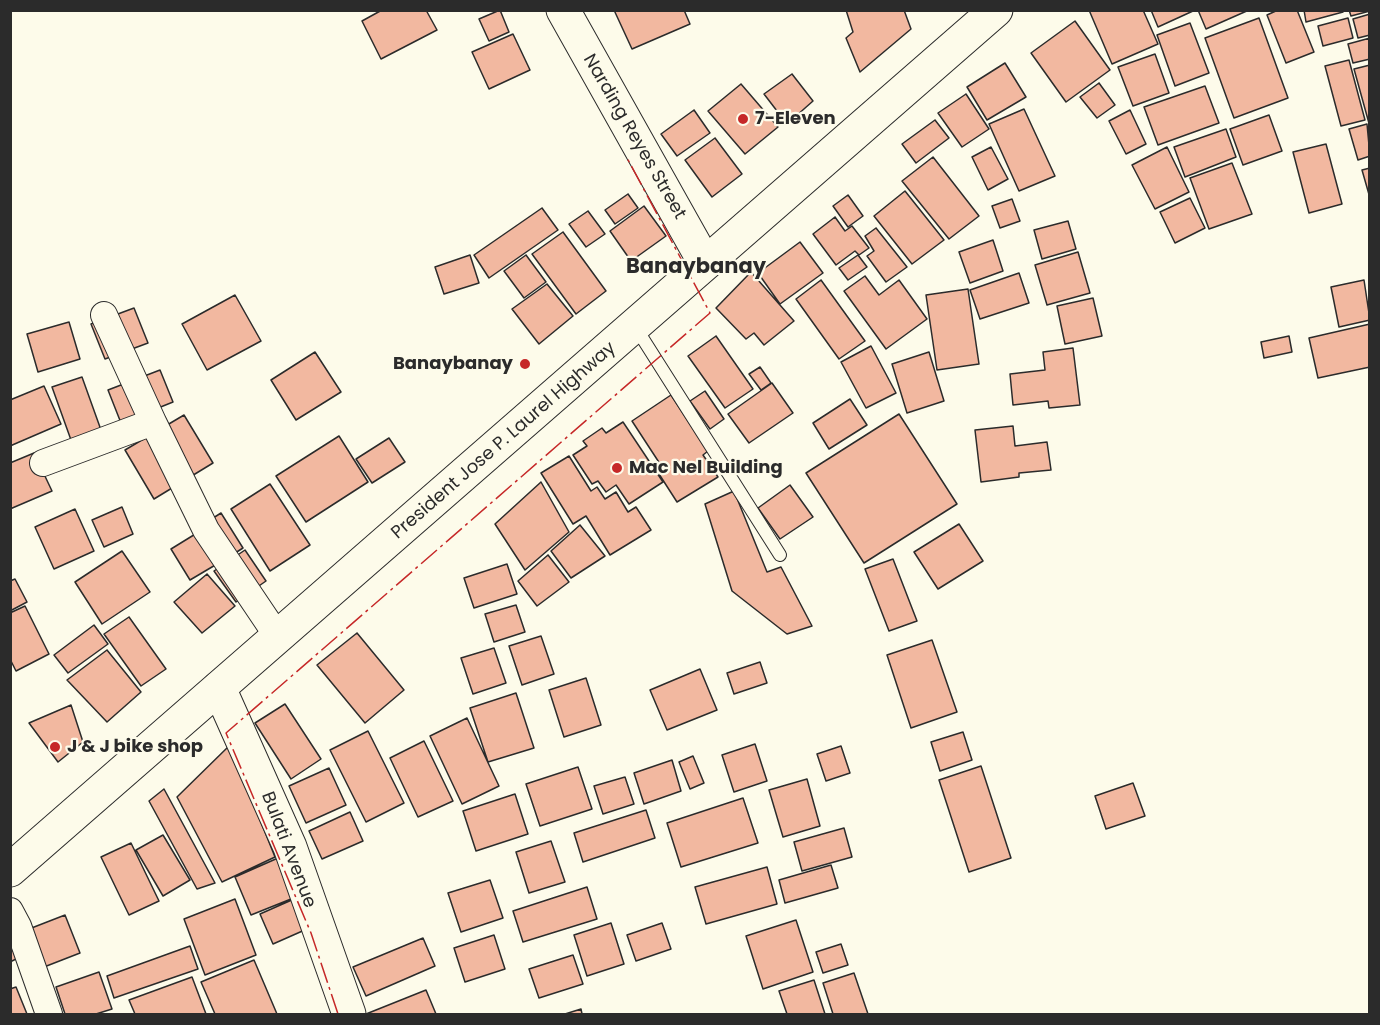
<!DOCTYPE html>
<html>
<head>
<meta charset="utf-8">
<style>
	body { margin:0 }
	#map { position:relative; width:1380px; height:1025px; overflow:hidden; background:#fdfbea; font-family:Poppins,sans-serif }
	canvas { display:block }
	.frame { position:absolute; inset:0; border:12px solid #2b2b2b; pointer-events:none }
</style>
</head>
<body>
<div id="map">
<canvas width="1380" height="1025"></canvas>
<div class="frame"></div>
</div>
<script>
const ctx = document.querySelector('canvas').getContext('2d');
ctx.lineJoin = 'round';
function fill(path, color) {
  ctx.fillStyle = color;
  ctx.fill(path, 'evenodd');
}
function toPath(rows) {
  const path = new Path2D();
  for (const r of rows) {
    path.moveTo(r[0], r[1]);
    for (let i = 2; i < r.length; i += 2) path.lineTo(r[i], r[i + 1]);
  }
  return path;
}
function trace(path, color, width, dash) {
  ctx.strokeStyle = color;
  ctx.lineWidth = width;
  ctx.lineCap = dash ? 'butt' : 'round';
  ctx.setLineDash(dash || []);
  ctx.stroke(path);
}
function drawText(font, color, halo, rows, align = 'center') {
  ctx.font = font + ' Poppins,sans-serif';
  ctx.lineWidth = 4.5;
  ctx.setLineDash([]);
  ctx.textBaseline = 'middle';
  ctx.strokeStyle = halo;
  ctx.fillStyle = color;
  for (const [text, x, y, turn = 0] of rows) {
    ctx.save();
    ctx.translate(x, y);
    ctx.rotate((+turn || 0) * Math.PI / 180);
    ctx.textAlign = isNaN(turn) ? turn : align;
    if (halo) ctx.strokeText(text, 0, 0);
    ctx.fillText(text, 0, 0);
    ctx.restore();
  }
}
const building = toPath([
	[382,10,426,10,437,30,381,59,362,21,382,10],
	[500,10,509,32,489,41,479,19,500,10],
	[614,10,684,10,690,24,632,49,614,10],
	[846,10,904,10,911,29,860,72,846,38,853,32,846,10],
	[1089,10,1143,10,1158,44,1112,64,1089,10],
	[1151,10,1193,10,1193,11,1158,27,1151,10],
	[1198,10,1249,10,1206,29,1198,10],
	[1278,10,1297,10,1314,52,1286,63,1267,15,1278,10],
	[1304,10,1343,10,1343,12,1306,22,1304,10],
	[1349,10,1370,10,1370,11,1351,16,1349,10],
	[1370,14,1370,35,1358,38,1353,19,1370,14],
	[1259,18,1288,98,1234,118,1205,38,1259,18],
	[1348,18,1353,38,1323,46,1318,26,1348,18],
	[1075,21,1110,70,1066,102,1031,53,1075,21],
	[1190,23,1209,73,1175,86,1157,35,1190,23],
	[513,34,530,70,489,89,472,52,513,34],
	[1370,38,1370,59,1353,63,1348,44,1370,38],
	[1155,54,1169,93,1133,106,1118,67,1155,54],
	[1349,60,1365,120,1341,126,1325,66,1349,60],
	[1005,63,1026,97,987,120,967,87,1005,63],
	[1370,65,1370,127,1354,69,1370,65],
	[792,74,813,101,787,124,764,94,792,74],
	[1099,83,1115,105,1097,118,1080,97,1099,83],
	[741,84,778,127,745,154,708,111,741,84],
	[1205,86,1219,123,1158,145,1144,107,1205,86],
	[966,94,989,129,962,147,938,113,966,94],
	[1024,109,1055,176,1019,191,989,124,1024,109],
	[694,110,710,133,677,156,661,134,694,110],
	[1130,110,1146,144,1126,154,1109,121,1130,110],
	[1269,115,1282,151,1243,165,1230,129,1269,115],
	[935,120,949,138,916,163,902,144,935,120],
	[1367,124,1370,156,1358,160,1349,129,1367,124],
	[1226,129,1236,157,1185,177,1174,147,1226,129],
	[715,138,742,174,712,197,685,160,715,138],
	[1326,144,1342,204,1309,213,1293,152,1326,144],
	[991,147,1008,179,988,190,972,157,991,147],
	[1167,147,1189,192,1155,209,1132,165,1167,147],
	[933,157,979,216,949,239,902,181,933,157],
	[1232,163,1252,214,1209,229,1190,178,1232,163],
	[1370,168,1370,198,1362,170,1370,168],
	[905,191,944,240,912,264,874,216,905,191],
	[628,194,638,208,615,224,605,210,628,194],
	[848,195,863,216,848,227,833,206,848,195],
	[1190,198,1205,228,1175,243,1160,212,1190,198],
	[1012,199,1020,221,1000,228,992,206,1012,199],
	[644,206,666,236,631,261,610,231,644,206],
	[542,208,558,230,489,278,474,255,542,208],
	[588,211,605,234,586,247,569,224,588,211],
	[835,217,845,231,852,226,869,248,859,255,855,251,836,265,813,234,835,217],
	[1068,221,1076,249,1042,259,1034,230,1068,221],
	[876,228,907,267,886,282,867,256,874,251,865,236,876,228],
	[563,232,606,291,576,314,532,254,563,232],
	[993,240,1003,271,970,283,959,252,993,240],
	[800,242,823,273,780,304,758,273,800,242],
	[1078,252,1090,293,1047,305,1035,265,1078,252],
	[470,255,479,283,444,294,435,267,470,255],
	[526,255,546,282,524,298,504,271,526,255],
	[858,255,867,267,848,280,839,268,858,255],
	[751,272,794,321,764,345,754,333,746,339,716,308,751,272],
	[1019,273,1029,303,980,319,970,290,1019,273],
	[865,276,879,295,899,280,927,319,886,349,844,291,865,276],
	[821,280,865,341,839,359,796,299,821,280],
	[1364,280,1370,320,1339,327,1331,287,1364,280],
	[547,284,573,316,539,344,512,309,547,284],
	[968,289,979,364,937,370,926,295,968,289],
	[235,295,261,341,207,370,182,324,235,295],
	[1093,298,1102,336,1065,344,1057,306,1093,298],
	[134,308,148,343,105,359,91,324,134,308],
	[69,322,80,359,38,372,27,334,69,322],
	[1370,324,1370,367,1318,378,1309,338,1370,324],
	[716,336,753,389,725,408,688,356,716,336],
	[1289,336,1292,352,1264,358,1261,342,1289,336],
	[871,346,896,393,866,408,841,362,871,346],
	[1073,348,1080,405,1049,408,1048,401,1013,405,1010,374,1045,370,1043,352,1073,348],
	[315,352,341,392,296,420,271,380,315,352],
	[929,352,944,401,907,413,892,364,929,352],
	[760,367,771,383,761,390,749,374,760,367],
	[160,370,173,402,121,423,108,390,160,370],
	[82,377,101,430,71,440,52,387,82,377],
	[772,383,793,413,749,443,728,414,772,383],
	[44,386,61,424,10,446,10,400,44,386],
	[705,391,724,419,710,429,690,401,705,391],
	[671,395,708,451,703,455,718,477,677,502,659,474,664,470,632,421,671,395],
	[850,399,867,425,829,449,813,423,850,399],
	[899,414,957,504,864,563,806,473,899,414],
	[184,415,213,463,154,499,125,450,184,415],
	[623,422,663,482,629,504,616,485,606,492,598,481,592,484,573,455,587,446,583,441,602,428,606,433,623,422],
	[1013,426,1015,446,1047,442,1051,470,1019,473,1019,477,981,482,975,430,1013,426],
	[339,436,368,482,306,522,276,476,339,436],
	[389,438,405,462,372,483,356,459,389,438],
	[34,453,52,491,10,509,10,463,34,453],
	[569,456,591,491,597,487,605,499,616,492,628,512,636,507,651,530,610,555,586,516,573,524,541,473,569,456],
	[541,482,569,532,525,570,495,524,541,482],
	[270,484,310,545,270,571,231,509,270,484],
	[790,485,813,517,780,539,758,508,790,485],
	[734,491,767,572,781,567,812,626,787,634,732,591,705,504,734,491],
	[122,507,133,534,104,547,92,520,122,507],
	[75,509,94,551,54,569,35,527,75,509],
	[221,513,243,548,221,562,199,527,221,513],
	[959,524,983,561,938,589,914,552,959,524],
	[580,525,605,556,571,578,551,551,580,525],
	[197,533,217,564,190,580,171,549,197,533],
	[245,550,266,581,236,602,214,571,245,550],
	[122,551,150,592,102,624,75,582,122,551],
	[548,555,569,582,537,606,518,581,548,555],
	[893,559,917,621,889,631,865,569,893,559],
	[507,564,517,594,474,608,464,578,507,564],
	[207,574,235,606,202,633,174,602,207,574],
	[15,579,27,602,10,611,10,581,15,579],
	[516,605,525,632,494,642,485,614,516,605],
	[25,606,49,654,16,671,10,659,10,613,25,606],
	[129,617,166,669,141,686,104,634,129,617],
	[94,625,108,644,68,673,54,655,94,625],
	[357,633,404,690,365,723,317,665,357,633],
	[541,636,554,674,522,685,509,646,541,636],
	[932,640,957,712,911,728,887,655,932,640],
	[494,648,506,683,473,694,461,658,494,648],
	[107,650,141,692,107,722,67,680,107,650],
	[760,662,767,683,734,694,727,673,760,662],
	[700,669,717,710,667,730,650,690,700,669],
	[586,678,601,725,564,737,549,690,586,678],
	[516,693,534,748,488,762,470,708,516,693],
	[285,704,321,759,291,779,255,723,285,704],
	[71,705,83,742,58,762,29,723,71,705],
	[467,718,499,786,462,804,430,736,467,718],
	[368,731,404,803,366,822,330,750,368,731],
	[963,732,972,760,940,771,931,742,963,732],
	[424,741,453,801,418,817,390,758,424,741],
	[755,744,767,781,734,792,722,755,755,744],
	[230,745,275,857,222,882,177,797,230,745],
	[841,746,850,773,826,781,817,754,841,746],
	[693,756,704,783,690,789,679,762,693,756],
	[672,760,681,791,644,804,634,773,672,760],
	[981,766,1011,858,969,872,939,780,981,766],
	[578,767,592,809,540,826,526,784,578,767],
	[329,768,346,805,306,823,289,786,329,768],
	[625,777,634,804,603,814,594,786,625,777],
	[807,779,820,826,783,837,769,790,807,779],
	[1133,783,1145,816,1106,829,1095,796,1133,783],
	[164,789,215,883,197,889,149,801,164,789],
	[515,794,528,834,476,851,463,811,515,794],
	[743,798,758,843,681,867,667,823,743,798],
	[646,810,655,838,583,862,574,833,646,810],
	[350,812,363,841,322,859,309,831,350,812],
	[844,828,852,857,802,871,794,842,844,828],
	[163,835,190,880,163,896,136,850,163,835],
	[551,841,565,882,529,893,516,852,551,841],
	[131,843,159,901,129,915,101,857,131,843],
	[278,858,296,897,251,915,235,877,278,858],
	[831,865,838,888,785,903,779,880,831,865],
	[767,867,777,904,706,924,695,887,767,867],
	[490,880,503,918,461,932,448,893,490,880],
	[587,887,597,919,523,942,513,911,587,887],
	[235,899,256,955,205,975,184,919,235,899],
	[294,899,307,929,273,944,260,914,294,899],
	[65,915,80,953,44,967,29,929,65,915],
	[796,920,813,972,763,989,746,936,796,920],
	[611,923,624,964,587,976,574,935,611,923],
	[662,923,671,949,636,961,627,935,662,923],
	[494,935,505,969,465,982,454,948,494,935],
	[10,937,20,957,10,962,10,937],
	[423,938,435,966,366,996,353,967,423,938],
	[841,944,848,965,823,973,816,952,841,944],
	[190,946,198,969,114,998,107,976,190,946],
	[573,955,583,984,539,998,529,969,573,955],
	[254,960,277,1014,215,1014,201,982,254,960],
	[99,972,112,1009,96,1014,65,1014,56,987,99,972],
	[854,973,868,1014,833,1014,823,983,854,973],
	[192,977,206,1014,135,1014,129,1000,192,977],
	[814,980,825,1014,787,1014,779,991,814,980],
	[16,987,27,1014,10,1014,10,989,16,987],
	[426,990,436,1014,366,1014,426,990],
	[581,1009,582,1014,565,1014,581,1009]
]);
fill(building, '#f2b8a0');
trace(building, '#2b2b2b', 1.5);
const lane = toPath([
	[636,328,780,555]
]);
const street = toPath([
	[104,315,153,422],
	[43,463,153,422,206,530,278,637],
	[10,911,18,926,49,1014]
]);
const secondary = toPath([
	[563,10,705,263],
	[219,688,290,847,349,1014]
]);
const highway = toPath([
	[10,870,996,10]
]);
trace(lane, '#2b2b2b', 14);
trace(street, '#2b2b2b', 28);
trace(secondary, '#2b2b2b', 35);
trace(highway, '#2b2b2b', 35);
trace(lane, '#fdfbea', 12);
trace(street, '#fdfbea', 26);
trace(secondary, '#fdfbea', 33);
trace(highway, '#fdfbea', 33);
trace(toPath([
	[338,1014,311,933,226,733,710,313,626,156]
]), '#c62828', 1.5, [21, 4.5, 3, 4.5]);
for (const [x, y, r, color] of [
	[743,119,6,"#c62828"],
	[525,364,6,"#c62828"],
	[617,468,6,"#c62828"],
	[55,747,6,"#c62828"]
]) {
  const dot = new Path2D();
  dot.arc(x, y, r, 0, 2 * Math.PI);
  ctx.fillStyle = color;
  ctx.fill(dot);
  trace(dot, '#fdfbea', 2);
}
drawText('bold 18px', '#2b2b2b', '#fdfbea', [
	["7-Eleven",755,119],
	["Banaybanay",513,364,"right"],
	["Mac Nel Building",629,468],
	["J & J bike shop",67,747]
], 'left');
drawText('18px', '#2b2b2b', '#fdfbea', [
	["Narding Reyes Street",634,137,60],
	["President Jose P. Laurel Highway",504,441,-41],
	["Bulati Avenue",288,850,69]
]);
drawText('bold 21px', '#2b2b2b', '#fdfbea', [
	["Banaybanay",696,268]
]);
</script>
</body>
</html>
